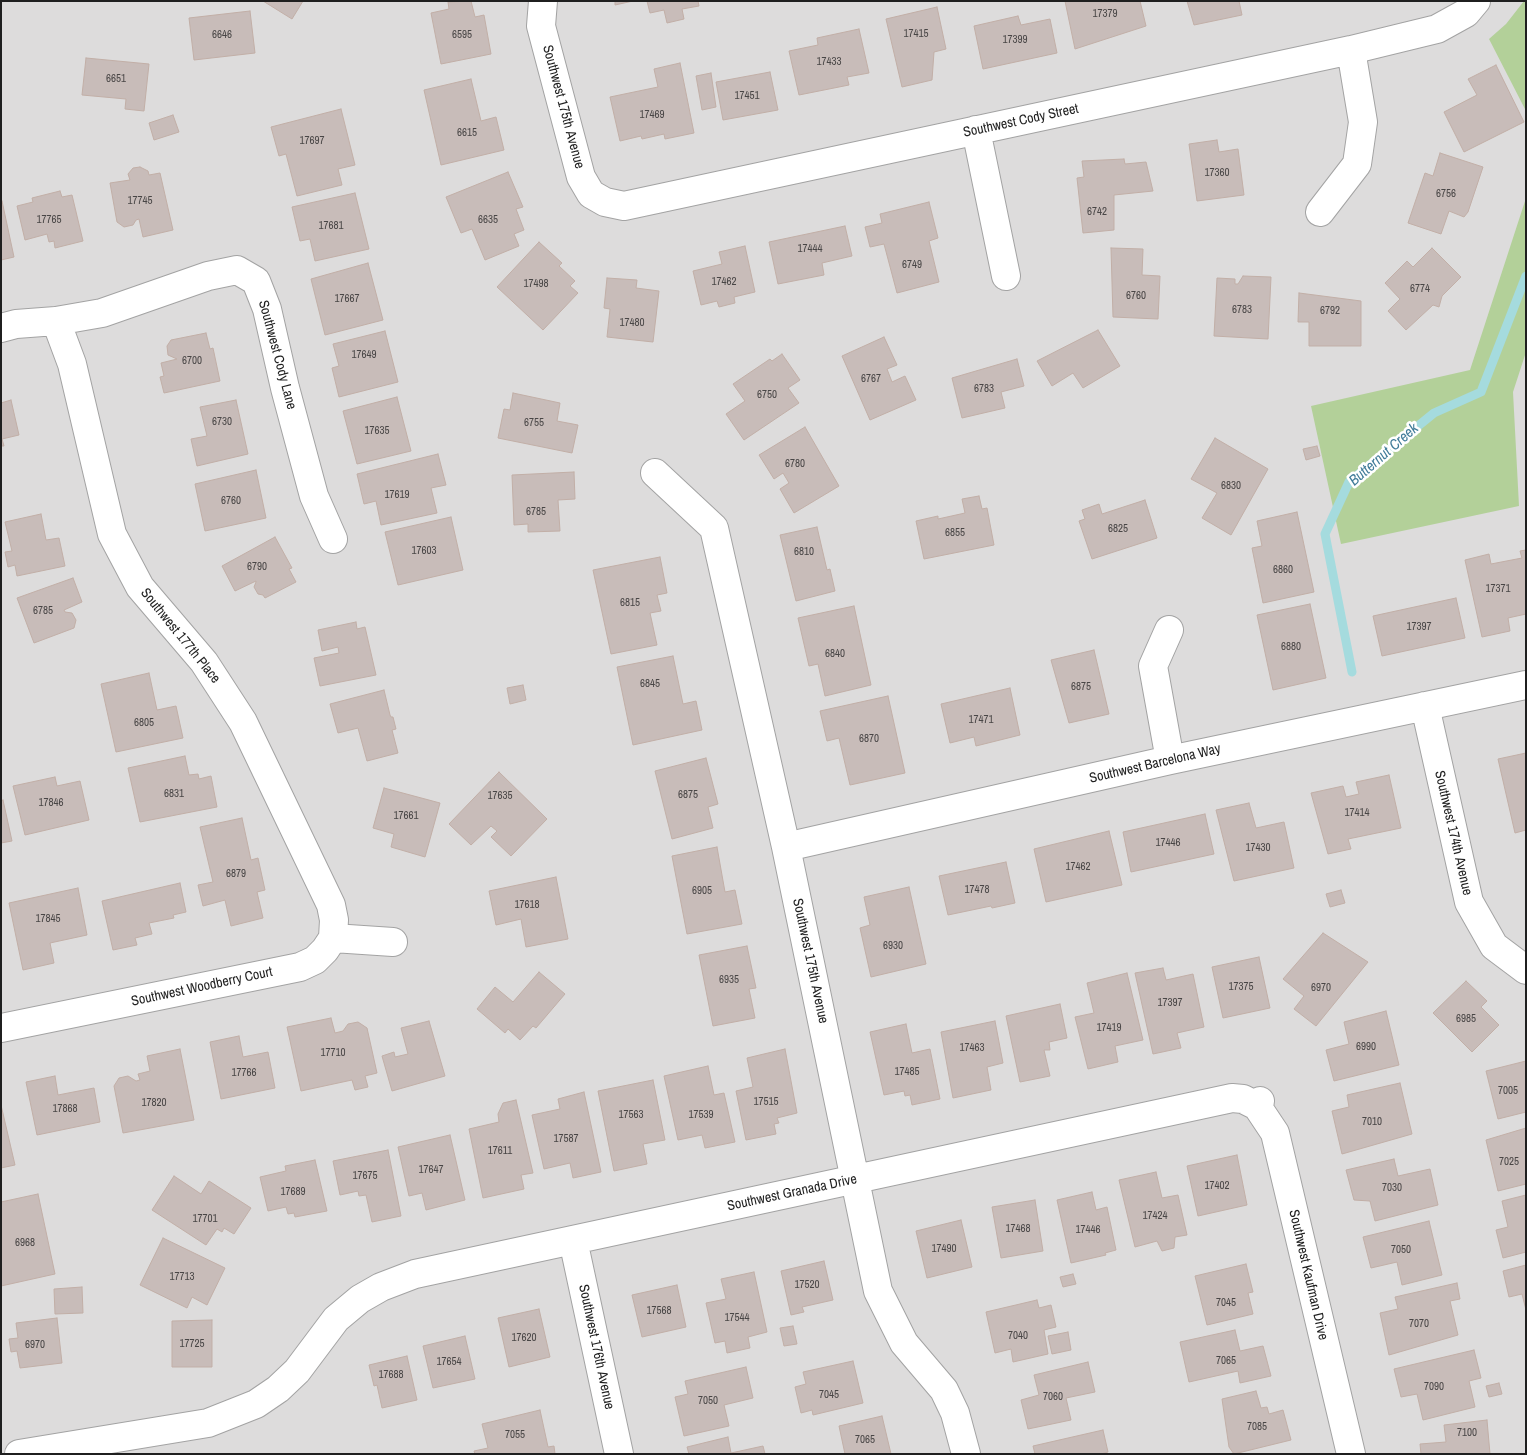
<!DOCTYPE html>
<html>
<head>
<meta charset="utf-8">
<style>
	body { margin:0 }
	#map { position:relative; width:1527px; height:1455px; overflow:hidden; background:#f0ebe5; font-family:"Archivo Narrow",sans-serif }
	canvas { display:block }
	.frame { position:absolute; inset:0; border:2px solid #1f1f1f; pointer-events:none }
</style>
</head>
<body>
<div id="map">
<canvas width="1527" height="1455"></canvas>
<div class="frame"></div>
</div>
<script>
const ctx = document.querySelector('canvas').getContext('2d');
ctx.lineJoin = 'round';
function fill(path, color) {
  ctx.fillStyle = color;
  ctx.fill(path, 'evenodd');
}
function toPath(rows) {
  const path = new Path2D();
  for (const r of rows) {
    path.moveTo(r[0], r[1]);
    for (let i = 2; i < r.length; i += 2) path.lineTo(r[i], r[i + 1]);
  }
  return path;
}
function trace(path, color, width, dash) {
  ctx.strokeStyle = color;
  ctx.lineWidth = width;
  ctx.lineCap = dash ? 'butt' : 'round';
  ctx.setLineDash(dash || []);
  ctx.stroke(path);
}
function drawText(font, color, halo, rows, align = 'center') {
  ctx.font = font + ' "Archivo Narrow",sans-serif';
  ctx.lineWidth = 5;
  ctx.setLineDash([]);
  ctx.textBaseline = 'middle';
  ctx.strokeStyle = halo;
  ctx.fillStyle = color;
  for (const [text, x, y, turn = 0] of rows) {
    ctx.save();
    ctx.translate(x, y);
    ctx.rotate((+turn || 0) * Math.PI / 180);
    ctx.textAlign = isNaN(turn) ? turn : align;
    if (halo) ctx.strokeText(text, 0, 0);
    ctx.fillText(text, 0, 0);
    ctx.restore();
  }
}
fill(toPath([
	[1,1,1526,1,1526,1454,1,1454]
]), '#dddcdc');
fill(toPath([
	[1524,1,1526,1,1526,111,1489,39,1506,24],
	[1526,198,1526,352,1513,392,1519,506,1341,544,1311,406,1470,370]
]), '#b3d099');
trace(toPath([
	[1352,672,1325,534,1349,482,1434,413,1481,392,1526,276]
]), '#a5dbde', 9);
const building = toPath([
	[263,1,303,1,292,19,263,1],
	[471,1,475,17,484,15,491,54,441,64,431,13,449,9,448,2,471,1],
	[615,1,633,1,615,5,615,1],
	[647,1,698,1,699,6,682,9,684,19,667,23,664,10,650,13,647,1],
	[1065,1,1140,1,1146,26,1075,49,1065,1],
	[1187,1,1239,1,1242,15,1194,25,1187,1],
	[937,7,946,49,934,52,932,80,902,87,886,19,937,7],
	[250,11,255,53,194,60,189,18,250,11],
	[1018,16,1021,25,1050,19,1057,53,983,69,974,26,1018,16],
	[859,29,869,73,847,77,849,85,799,95,789,51,818,45,817,38,859,29],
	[86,58,149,64,144,111,125,109,126,99,82,95,86,58],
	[680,63,694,133,665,139,664,134,642,139,641,136,620,141,610,97,658,87,654,69,680,63],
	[1496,65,1524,122,1464,152,1444,112,1477,95,1468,79,1496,65],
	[770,72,778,110,723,120,716,82,770,72],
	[711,73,716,107,702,110,696,76,711,73],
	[471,79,481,121,496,117,504,150,441,165,424,90,471,79],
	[341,109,355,165,338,169,342,185,297,196,286,154,279,156,271,127,341,109],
	[173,115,179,132,154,140,149,123,173,115],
	[1217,140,1219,152,1238,149,1244,195,1197,201,1189,144,1217,140],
	[1440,153,1483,167,1468,212,1464,217,1449,211,1441,234,1408,223,1425,173,1433,176,1440,153],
	[1124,159,1125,164,1146,162,1153,191,1114,195,1114,230,1083,233,1077,178,1084,177,1082,161,1124,159],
	[140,167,148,171,149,175,160,173,173,230,143,237,139,219,136,220,133,225,124,227,117,222,110,183,130,180,128,174,133,168,140,167],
	[508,172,523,207,516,209,524,230,514,234,519,246,485,260,472,229,461,233,446,197,508,172],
	[60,191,62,197,72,195,83,241,55,248,54,241,49,242,47,234,25,240,17,206,33,202,32,198,60,191],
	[355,193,369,249,315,261,310,239,300,241,292,207,355,193],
	[2,201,14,257,1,260,1,201,2,201],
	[929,202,938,238,929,241,939,282,897,293,884,244,870,247,865,227,882,223,880,214,929,202],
	[845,226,852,256,822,263,824,275,778,284,769,242,845,226],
	[539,242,562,263,559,266,575,281,570,286,578,293,543,330,497,287,539,242],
	[745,246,755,292,734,297,735,303,719,307,717,301,701,305,693,271,722,264,719,252,745,246],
	[1111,248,1143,249,1142,275,1160,276,1158,319,1113,317,1111,248],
	[1432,248,1461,277,1442,296,1439,307,1433,305,1406,330,1388,311,1400,299,1385,283,1407,261,1413,267,1432,248],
	[368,263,383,320,325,335,311,279,368,263],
	[1243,276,1271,277,1268,339,1214,336,1217,278,1235,279,1235,284,1238,284,1243,276],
	[607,278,637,280,636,288,659,291,653,342,607,337,610,309,604,308,607,278],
	[1299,293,1361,301,1361,346,1309,346,1309,322,1298,322,1299,293],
	[1098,330,1120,366,1083,388,1073,373,1052,386,1037,361,1098,330],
	[385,331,398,382,339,397,332,368,339,366,333,344,385,331],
	[206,333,210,349,213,348,220,381,164,393,160,377,164,376,161,363,177,359,168,355,167,346,171,340,206,333],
	[884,337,897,365,887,369,892,382,905,376,916,400,870,420,842,356,884,337],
	[782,354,800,380,788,388,799,403,744,440,726,414,745,401,733,384,770,359,772,361,782,354],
	[1017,359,1024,386,1001,392,1005,408,962,418,952,378,1017,359],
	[513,393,560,403,557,421,578,425,572,453,498,438,504,409,510,410,513,393],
	[397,397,411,451,357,464,343,411,397,397],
	[11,400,19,435,2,439,4,446,1,446,1,403,11,400],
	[236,400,248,454,197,466,191,439,207,436,200,407,236,400],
	[805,427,839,486,794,513,780,489,789,483,783,473,774,479,759,455,805,427],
	[1215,438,1268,469,1231,535,1202,518,1217,493,1191,479,1215,438],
	[1317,446,1320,456,1306,460,1303,449,1317,446],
	[438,454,446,485,431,488,437,513,381,525,376,501,364,504,357,474,438,454],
	[256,470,266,518,205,531,195,484,256,470],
	[574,472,575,499,558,500,560,531,528,532,528,524,514,525,512,475,574,472],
	[979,496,982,509,987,508,994,545,924,559,916,521,938,516,938,519,965,513,962,499,979,496],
	[1145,500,1157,538,1092,559,1079,521,1085,519,1082,510,1099,504,1102,514,1145,500],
	[1297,512,1314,592,1263,603,1252,548,1262,546,1257,521,1297,512],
	[41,514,46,540,59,538,65,566,17,576,15,565,8,567,5,552,12,551,5,522,41,514],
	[451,517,463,570,398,585,385,532,451,517],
	[817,527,827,570,830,569,835,591,796,601,780,535,817,527],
	[275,537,292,568,289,569,296,582,265,598,263,595,258,594,254,587,256,582,256,581,235,591,222,566,275,537],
	[1526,550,1526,614,1508,618,1510,631,1482,637,1465,560,1489,554,1491,564,1522,558,1520,551,1526,550],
	[660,557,667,593,657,595,661,611,650,613,657,645,611,654,593,570,660,557],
	[73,578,82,602,64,610,65,612,72,613,76,620,74,628,34,643,17,598,73,578],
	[1456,598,1465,638,1382,656,1373,616,1456,598],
	[1310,604,1326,678,1273,690,1257,615,1310,604],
	[854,606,871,685,825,696,818,664,809,666,798,618,854,606],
	[356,622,357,629,365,627,376,675,320,686,314,658,339,653,338,647,322,651,318,630,356,622],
	[1094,650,1109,714,1069,723,1051,660,1094,650],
	[673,656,683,704,696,701,702,730,633,745,617,667,673,656],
	[149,673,157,710,176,706,183,738,116,752,101,684,149,673],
	[523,685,526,700,510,704,507,688,523,685],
	[1010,688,1020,735,976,746,974,737,950,743,941,704,1010,688],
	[384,690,390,715,391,717,393,717,396,729,392,730,398,753,367,761,358,728,338,733,330,704,384,690],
	[888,696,905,773,850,785,839,738,827,741,820,711,888,696],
	[1526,753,1526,830,1515,833,1498,759,1526,753],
	[185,756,189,775,198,774,199,779,211,776,217,807,140,822,128,768,185,756],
	[706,758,718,804,708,807,713,828,672,839,655,771,706,758],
	[499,772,547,819,511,856,491,837,497,831,491,826,471,845,449,824,499,772],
	[1389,775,1401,828,1348,839,1351,849,1328,854,1311,793,1343,786,1346,797,1359,794,1356,782,1389,775],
	[55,777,57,786,80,781,89,820,25,835,13,786,55,777],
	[384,788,440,803,425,857,391,847,394,834,373,828,384,788],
	[3,800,12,841,1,843,1,801,3,800],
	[1249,803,1256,828,1284,822,1294,868,1234,881,1216,810,1249,803],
	[1205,814,1214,854,1131,872,1123,832,1205,814],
	[242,818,251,860,258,858,265,890,257,892,263,918,231,926,225,900,203,906,198,885,213,882,200,827,242,818],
	[1109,831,1122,885,1046,902,1034,849,1109,831],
	[717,847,725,892,735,890,742,924,687,934,672,856,717,847],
	[1006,862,1015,903,992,908,991,906,948,915,939,876,1006,862],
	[556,877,568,939,526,947,521,919,496,925,489,891,556,877],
	[180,883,186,912,173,915,174,918,149,923,152,934,135,938,137,945,113,950,102,901,180,883],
	[909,887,926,964,871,977,860,928,870,925,864,897,909,887],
	[78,888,87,935,50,943,54,963,23,970,9,903,78,888],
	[1341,890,1345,903,1330,907,1326,894,1341,890],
	[1323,933,1368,962,1316,1026,1294,1009,1304,996,1283,979,1323,933],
	[747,946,756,988,749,989,755,1018,713,1026,699,955,747,946],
	[1259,957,1270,1008,1223,1018,1212,967,1259,957],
	[1163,968,1166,980,1193,974,1204,1027,1177,1033,1181,1048,1153,1054,1135,973,1163,968],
	[539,972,565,994,536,1028,533,1026,520,1040,508,1029,505,1033,477,1009,495,987,513,1002,539,972],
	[1127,973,1143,1040,1115,1046,1118,1062,1088,1069,1075,1017,1094,1013,1087,983,1127,973],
	[1466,981,1487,1001,1481,1007,1499,1025,1472,1052,1433,1013,1466,981],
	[1060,1004,1067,1038,1049,1042,1050,1050,1044,1050,1050,1076,1020,1082,1006,1016,1060,1004],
	[1386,1011,1399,1065,1334,1081,1326,1050,1349,1044,1344,1022,1386,1011],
	[331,1018,335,1033,343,1031,348,1024,358,1022,367,1028,377,1073,365,1076,368,1087,355,1090,352,1080,301,1091,287,1027,331,1018],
	[429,1021,445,1076,392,1091,382,1056,394,1052,395,1057,408,1054,401,1028,429,1021],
	[995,1021,1003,1063,987,1067,991,1090,953,1098,941,1032,995,1021],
	[906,1024,912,1053,930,1049,940,1099,912,1105,910,1095,905,1096,904,1091,884,1095,870,1032,906,1024],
	[239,1036,243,1057,268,1052,275,1088,221,1099,210,1042,239,1036],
	[180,1049,194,1120,123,1133,114,1086,119,1078,128,1076,136,1081,140,1080,138,1074,150,1071,147,1056,180,1049],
	[785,1049,797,1113,777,1118,779,1123,774,1124,776,1134,746,1140,736,1091,753,1087,747,1058,785,1049],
	[1526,1061,1526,1112,1498,1119,1486,1071,1526,1061],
	[708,1066,714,1095,724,1093,735,1142,705,1148,702,1135,678,1140,664,1076,708,1066],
	[55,1076,58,1095,94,1088,100,1122,37,1135,26,1082,55,1076],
	[653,1080,665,1140,643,1144,647,1164,614,1171,598,1091,653,1080],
	[1400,1083,1412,1134,1342,1154,1332,1111,1349,1107,1347,1095,1400,1083],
	[584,1092,601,1172,573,1178,570,1163,544,1169,532,1115,560,1109,558,1099,584,1092],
	[516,1100,533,1173,521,1175,524,1189,483,1198,469,1129,499,1122,498,1114,503,1103,516,1100],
	[1,1105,15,1165,1,1168,1,1105],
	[1526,1128,1526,1184,1498,1191,1486,1140,1526,1128],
	[450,1135,465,1200,426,1210,422,1193,409,1196,398,1147,450,1135],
	[388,1150,401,1216,372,1222,366,1195,359,1196,358,1191,340,1195,333,1161,388,1150],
	[1237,1155,1247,1205,1198,1216,1187,1166,1237,1155],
	[1394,1159,1398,1176,1430,1169,1438,1205,1375,1221,1370,1201,1354,1200,1346,1170,1394,1159],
	[315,1160,327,1211,295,1217,294,1213,288,1214,286,1207,268,1211,260,1177,286,1171,285,1166,315,1160],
	[1156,1172,1162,1198,1178,1195,1187,1235,1175,1237,1174,1248,1162,1251,1157,1241,1135,1247,1119,1180,1156,1172],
	[174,1176,201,1194,209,1181,251,1208,234,1234,224,1228,222,1232,217,1229,206,1245,152,1210,174,1176],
	[1092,1192,1096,1210,1107,1207,1116,1250,1105,1253,1106,1255,1071,1263,1057,1200,1092,1192],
	[38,1194,55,1274,1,1286,1,1202,38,1194],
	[1526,1195,1526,1252,1503,1258,1496,1230,1508,1227,1502,1201,1526,1195],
	[1035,1200,1043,1251,1001,1258,992,1207,1035,1200],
	[961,1220,972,1267,927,1278,916,1231,961,1220],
	[1429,1221,1442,1275,1402,1285,1397,1262,1371,1268,1363,1237,1429,1221],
	[163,1238,225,1268,207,1305,192,1297,187,1308,140,1285,163,1238],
	[824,1261,833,1300,802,1307,804,1312,791,1315,781,1271,824,1261],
	[1246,1264,1253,1292,1248,1293,1253,1314,1207,1325,1195,1276,1246,1264],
	[1526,1265,1526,1310,1522,1294,1509,1297,1503,1271,1526,1265],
	[754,1272,767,1332,748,1337,750,1348,727,1353,725,1341,715,1343,706,1303,726,1299,721,1279,754,1272],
	[1073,1274,1076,1284,1063,1287,1060,1277,1073,1274],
	[1457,1283,1460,1299,1450,1301,1458,1335,1389,1355,1380,1313,1398,1309,1395,1297,1457,1283],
	[677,1285,686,1327,642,1337,632,1295,677,1285],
	[82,1287,83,1313,55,1314,54,1289,82,1287],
	[1037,1300,1039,1308,1051,1305,1056,1327,1044,1330,1048,1354,1013,1362,1011,1349,995,1353,986,1312,1037,1300],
	[539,1309,550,1357,509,1367,498,1318,539,1309],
	[57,1318,62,1363,20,1368,17,1351,11,1352,9,1339,18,1338,16,1323,57,1318],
	[212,1320,212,1367,172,1367,172,1321,212,1320],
	[793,1326,797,1344,784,1346,780,1328,793,1326],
	[1235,1330,1240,1351,1263,1346,1271,1376,1240,1383,1238,1371,1189,1382,1180,1342,1235,1330],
	[1068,1332,1071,1350,1052,1354,1048,1336,1068,1332],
	[465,1336,475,1379,433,1388,423,1346,465,1336],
	[1474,1350,1481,1378,1469,1381,1475,1407,1423,1420,1417,1394,1401,1397,1394,1369,1474,1350],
	[407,1356,417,1400,382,1408,377,1385,374,1386,369,1365,407,1356],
	[853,1361,863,1403,813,1415,812,1410,801,1413,795,1387,806,1384,803,1372,853,1361],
	[1088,1362,1095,1392,1066,1398,1071,1420,1028,1429,1021,1400,1039,1395,1034,1375,1088,1362],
	[746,1367,753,1398,724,1405,729,1426,684,1436,675,1397,688,1394,685,1381,746,1367],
	[1499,1383,1502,1394,1489,1397,1486,1386,1499,1383],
	[1256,1391,1261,1408,1267,1407,1269,1414,1283,1410,1291,1440,1234,1454,1229,1447,1222,1399,1256,1391],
	[540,1410,548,1447,554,1446,555,1454,475,1454,474,1451,488,1448,482,1424,540,1410],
	[882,1416,891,1454,845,1454,839,1426,882,1416],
	[1487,1420,1490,1454,1421,1454,1420,1444,1446,1442,1444,1425,1487,1420],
	[1103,1430,1108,1452,1101,1454,1035,1454,1033,1446,1103,1430],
	[728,1437,731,1453,763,1446,765,1454,689,1454,687,1447,728,1437]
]);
fill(building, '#c8bcb9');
trace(building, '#c2afa7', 1);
const minor = toPath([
	[543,1,541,26,581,177,591,194,605,202,624,206,1351,50,1437,29,1466,13,1476,1],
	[976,130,1006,276],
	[1320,212,1357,164,1363,122,1351,50],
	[56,321,72,364,112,534,140,587,204,662,243,722,331,905,334,920,333,938],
	[1,328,16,324,56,321,102,313,208,276,237,270,256,281,267,309,285,388,314,496,333,539],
	[655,473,714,528,786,847,878,1291,904,1343,944,1390,955,1413,966,1454],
	[1169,630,1153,666,1170,760],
	[1425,706,1469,902,1494,946,1526,970],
	[786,847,1170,760,1526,685],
	[1,1028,300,967,315,960,325,950,333,938,393,942],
	[1260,1101,1257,1106,1275,1133,1351,1454],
	[573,1240,619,1454],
	[19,1454,208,1423,256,1404,278,1389,297,1371,336,1319,360,1299,381,1287,415,1274,1232,1098,1243,1099,1257,1106]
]);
trace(minor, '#a3a3a3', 30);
trace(minor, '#fff', 28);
drawText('11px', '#494646', null, [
	["17379",1105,14],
	["17415",916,34],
	["6646",222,35],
	["6595",462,35],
	["17399",1015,40],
	["17433",829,62],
	["6651",116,79],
	["17451",747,96],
	["17469",652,115],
	["6615",467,133],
	["17697",312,141],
	["17360",1217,173],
	["6756",1446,194],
	["17745",140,201],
	["6742",1097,212],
	["17765",49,220],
	["6635",488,220],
	["17681",331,226],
	["17444",810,249],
	["6749",912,265],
	["17462",724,282],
	["17498",536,284],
	["6774",1420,289],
	["6760",1136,296],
	["17667",347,299],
	["6783",1242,310],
	["6792",1330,311],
	["17480",632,323],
	["17649",364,355],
	["6700",192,361],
	["6767",871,379],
	["6783",984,389],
	["6750",767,395],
	["6730",222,422],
	["6755",534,423],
	["17635",377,431],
	["6780",795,464],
	["6830",1231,486],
	["17619",397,495],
	["6760",231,501],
	["6785",536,512],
	["6825",1118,529],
	["6855",955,533],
	["17603",424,551],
	["6810",804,552],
	["6790",257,567],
	["6860",1283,570],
	["17371",1498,589],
	["6815",630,603],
	["6785",43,611],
	["17397",1419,627],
	["6880",1291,647],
	["6840",835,654],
	["6845",650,684],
	["6875",1081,687],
	["17471",981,720],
	["6805",144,723],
	["6870",869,739],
	["6831",174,794],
	["6875",688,795],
	["17635",500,796],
	["17846",51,803],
	["17414",1357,813],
	["17661",406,816],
	["17446",1168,843],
	["17430",1258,848],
	["17462",1078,867],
	["6879",236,874],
	["17478",977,890],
	["6905",702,891],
	["17618",527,905],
	["17845",48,919],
	["6930",893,946],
	["6935",729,980],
	["17375",1241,987],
	["6970",1321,988],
	["17397",1170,1003],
	["6985",1466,1019],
	["17419",1109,1028],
	["6990",1366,1047],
	["17463",972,1048],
	["17710",333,1053],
	["17485",907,1072],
	["17766",244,1073],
	["7005",1508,1091],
	["17515",766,1102],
	["17820",154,1103],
	["17868",65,1109],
	["17563",631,1115],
	["17539",701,1115],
	["7010",1372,1122],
	["17587",566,1139],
	["17611",500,1151],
	["7025",1509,1162],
	["17647",431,1170],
	["17675",365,1176],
	["17402",1217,1186],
	["7030",1392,1188],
	["17689",293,1192],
	["17424",1155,1216],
	["17701",205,1219],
	["17468",1018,1229],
	["17446",1088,1230],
	["6968",25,1243],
	["17490",944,1249],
	["7050",1401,1250],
	["17713",182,1277],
	["17520",807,1285],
	["7045",1226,1303],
	["17568",659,1311],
	["17544",737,1318],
	["7070",1419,1324],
	["7040",1018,1336],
	["17620",524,1338],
	["17725",192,1344],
	["6970",35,1345],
	["7065",1226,1361],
	["17654",449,1362],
	["17688",391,1375],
	["7090",1434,1387],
	["7045",829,1395],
	["7060",1053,1397],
	["7050",708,1401],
	["7085",1257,1427],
	["7100",1467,1433],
	["7055",515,1435],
	["7065",865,1440]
]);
drawText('14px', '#1f1f1f', '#fff', [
	["Southwest 175th Avenue",563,107,75],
	["Southwest Cody Street",1021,121,-12],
	["Southwest Cody Lane",277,355,75],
	["Southwest 177th Place",180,636,51],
	["Southwest Barcelona Way",1155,764,-13],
	["Southwest 174th Avenue",1453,833,77],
	["Southwest 175th Avenue",810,961,78],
	["Southwest Woodberry Court",202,987,-12],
	["Southwest Granada Drive",792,1193,-12],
	["Southwest Kaufman Drive",1308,1275,77],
	["Southwest 176th Avenue",596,1347,78]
]);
drawText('italic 15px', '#417c99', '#fff', [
	["Butternut Creek",1384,455,-41]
]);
</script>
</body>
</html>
